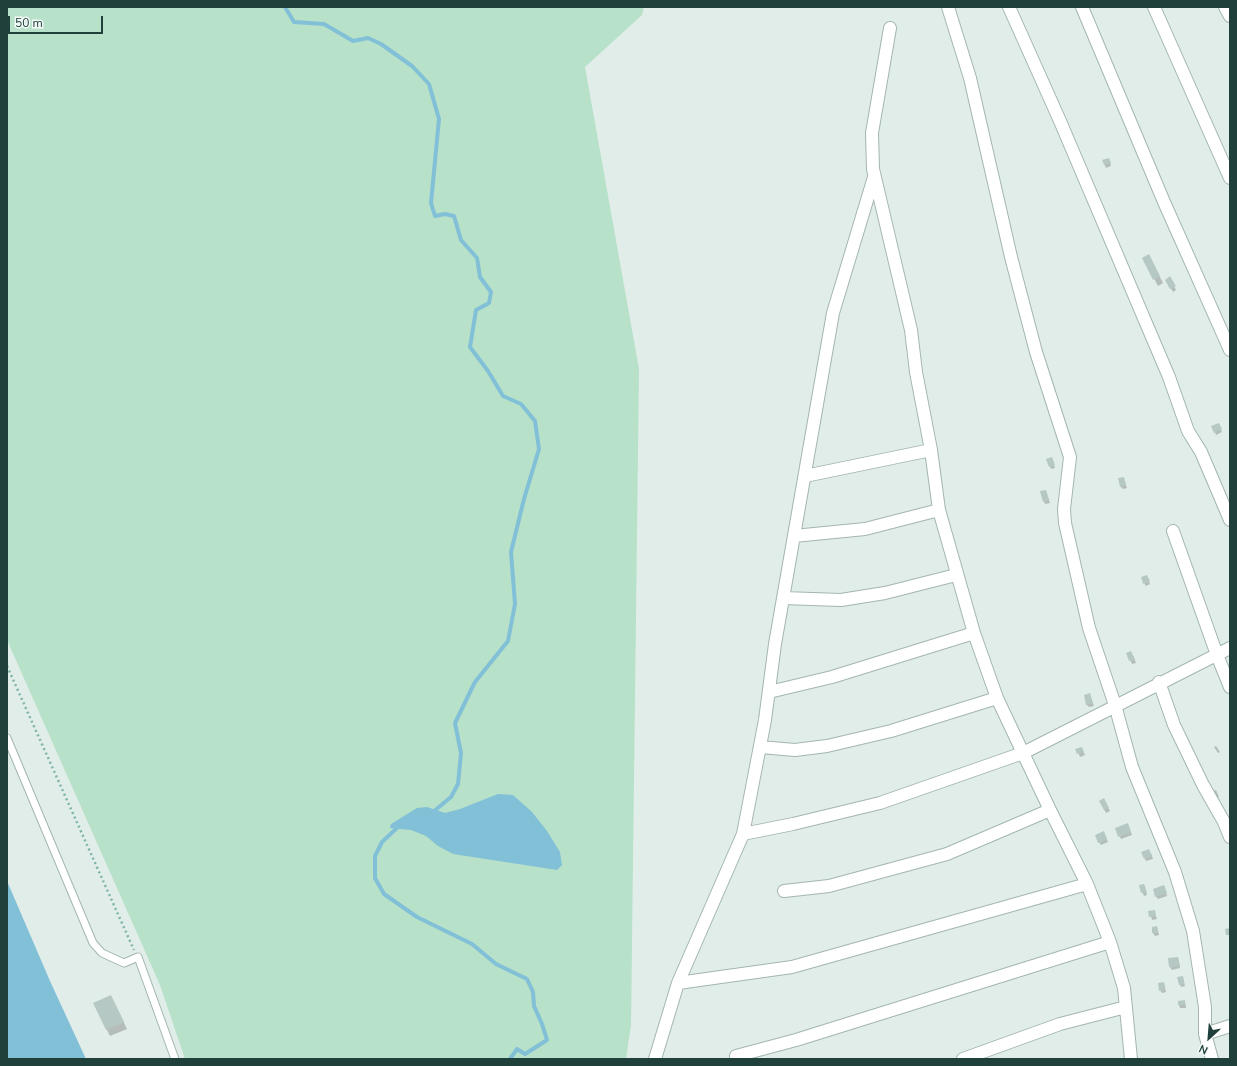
<!DOCTYPE html>
<html>
<head>
<meta charset="utf-8">
<style>
	body { margin:0 }
	#map { position:relative; width:1237px; height:1066px; overflow:hidden; background:#e1ede9; font-family:"Nunito Sans",sans-serif }
	canvas { display:block }
	.frame { position:absolute; inset:0; border:8px solid #1f403b; pointer-events:none }
	.north { position:absolute; left:1189px; top:1018px; width:40px; height:40px; -webkit-text-stroke:3px #f2f9f6; paint-order:stroke; rotate:206deg; font-size:11px; font-weight:700; line-height:16px; text-align:center; color:#1f403b }
	.north::after { content:''; display:block; margin:auto; width:14px; height:18px; background:#1f403b; clip-path:polygon(50% 0,100% 100%,50% 72%,0 100%) }
	.scale { position:absolute; left:8px; top:16px; width:95px; height:18px; box-sizing:border-box; border:2px solid #1f403b; border-top:0; padding-left:5px; font-size:12px; line-height:14px; white-space:nowrap; color:#1f403b; -webkit-text-stroke:3px #f2f9f6; paint-order:stroke }
</style>
</head>
<body>
<div id="map">
<canvas width="1237" height="1066"></canvas>
<div class="frame"></div>
<div class="north">N</div>
<div class="scale">50 m</div>
</div>
<script>
const ctx = document.querySelector('canvas').getContext('2d');
ctx.lineJoin = 'round';
function fill(path, color) {
  ctx.fillStyle = color;
  ctx.fill(path, 'evenodd');
}
function toPath(rows) {
  const path = new Path2D();
  for (const r of rows) {
    path.moveTo(r[0], r[1]);
    for (let i = 2; i < r.length; i += 2) path.lineTo(r[i], r[i + 1]);
  }
  return path;
}
function trace(path, color, width, dash) {
  ctx.strokeStyle = color;
  ctx.lineWidth = width;
  ctx.lineCap = dash ? 'butt' : 'round';
  ctx.setLineDash(dash || []);
  ctx.stroke(path);
}
fill(toPath([
	[7,7,644,7,642,15,585,67,639,369,631,1025,626,1059,185,1059,160,985,7,640]
]), '#b7e1c8');
fill(toPath([
	[498,794,513,795,532,812,547,831,560,852,562,865,557,870,453,854,438,846,426,836,411,830,390,828,391,824,417,808,427,807,445,813,460,809],
	[7,881,50,981,86,1059,7,1059]
]), '#82c0d8');
fill(toPath([
	[1103,161,1110,162,1111,166,1106,168],
	[1143,258,1152,262,1163,283,1158,286],
	[1170,278,1176,290,1173,292,1166,280],
	[1220,427,1222,432,1216,435,1215,432],
	[1053,461,1055,468,1051,469,1050,466],
	[1123,478,1127,488,1123,489,1121,487],
	[1046,491,1050,503,1045,504,1044,501],
	[1148,579,1150,584,1146,586,1144,583],
	[1127,653,1133,655,1136,663,1132,664],
	[1090,695,1094,706,1089,707,1087,705],
	[1216,746,1220,752,1218,753,1214,747],
	[1077,749,1083,751,1085,755,1080,757],
	[1216,790,1219,797,1215,799,1212,791],
	[1104,800,1110,811,1106,813,1100,801],
	[1129,827,1132,835,1121,839,1116,829],
	[1105,835,1108,842,1101,845,1099,842],
	[1151,853,1153,859,1146,861,1145,859],
	[1144,885,1147,895,1144,896,1140,886],
	[1165,889,1167,896,1158,899,1156,896],
	[1154,911,1157,919,1152,920,1150,912],
	[1157,927,1159,935,1155,936,1153,933],
	[1178,958,1180,968,1172,970,1170,967],
	[1183,977,1185,986,1181,987,1180,984],
	[1164,983,1166,992,1162,993,1160,990],
	[1185,1001,1186,1008,1180,1008,1179,1005],
	[114,1002,127,1029,110,1036,94,1004]
]), '#0003');
trace(toPath([
	[285,7,294,22,324,24,353,41,368,38,381,44,412,66,429,84,439,119,431,203,435,216,445,214,454,216,461,240,477,258,480,277,491,292,489,303,476,310,470,347,488,371,503,396,521,404,535,421,539,449,524,499,511,552,515,604,508,641,475,682,455,723,461,753,458,784,451,797,433,812],
	[397,828,382,842,375,856,375,878,384,894,417,917,472,944,496,964,527,979,533,992,534,1006,542,1024,547,1040,525,1054,517,1049,510,1059]
]), '#82c0d8', 4);
fill(toPath([
	[1109,158,1111,163,1104,165,1102,160],
	[1149,254,1160,276,1153,280,1142,258],
	[1170,276,1176,286,1170,289,1165,280],
	[1219,423,1222,429,1214,433,1211,426],
	[1052,457,1055,465,1049,467,1046,459],
	[1124,477,1126,485,1120,487,1118,478],
	[1046,490,1049,500,1043,502,1040,491],
	[1147,575,1150,581,1143,584,1141,577],
	[1131,651,1135,660,1129,661,1126,653],
	[1090,693,1093,703,1086,705,1084,695],
	[1082,747,1084,752,1077,754,1075,749],
	[1104,798,1109,808,1104,810,1099,801],
	[1128,823,1131,832,1118,837,1115,828],
	[1104,831,1107,839,1098,843,1095,835],
	[1149,849,1152,856,1144,859,1141,852],
	[1144,884,1147,892,1141,893,1139,885],
	[1164,885,1167,893,1155,897,1153,889],
	[1155,910,1156,916,1149,917,1148,911],
	[1157,926,1158,933,1152,933,1152,927],
	[1230,928,1230,935,1226,935,1225,929],
	[1178,957,1180,966,1169,967,1168,958],
	[1183,976,1184,984,1179,985,1177,977],
	[1164,982,1165,990,1159,991,1158,983],
	[111,995,124,1022,106,1030,93,1003],
	[1185,1000,1185,1005,1178,1005,1178,1001]
]), '#b6c8c3');
const lane = toPath([
	[7,738,93,943,102,953,124,963,138,957,175,1059]
]);
const street = toPath([
	[948,7,970,78,1011,257,1036,352,1070,457,1064,509,1065,523,1089,628,1115,705,1132,767,1175,872,1193,931,1205,1007,1205,1034,1230,1026],
	[1009,7,1060,121,1169,377,1188,431,1201,452,1230,520],
	[1082,7,1164,202,1230,350],
	[1154,7,1230,178],
	[1225,7,1230,16],
	[890,28,872,133,873,169,911,330,916,372,931,450,939,510,974,633,997,698,1050,810,1087,884,1110,942,1124,988,1131,1059],
	[805,476,931,450],
	[1173,531,1217,655,1230,687],
	[794,536,865,529,939,510],
	[783,598,841,600,885,593,956,575],
	[1159,682,1174,725,1203,785,1224,822,1230,837],
	[769,692,832,677,974,633],
	[760,747,795,750,827,746,891,731,997,698],
	[743,834,793,824,880,803,1023,753,1230,648],
	[784,891,829,886,947,854,1050,810],
	[678,983,792,967,1087,884],
	[1205,1034,1212,1059],
	[736,1056,796,1040,1110,942],
	[655,1059,678,983,743,834,765,720,775,644,833,313,874,177],
	[963,1059,1060,1024,1126,1007]
]);
trace(lane, '#a3b6b1', 9);
trace(street, '#a3b6b1', 14);
trace(toPath([
	[7,666,134,950]
]), '#7eb4aa', 2.5, [2, 3]);
trace(lane, '#fff', 7);
trace(street, '#fff', 12);
</script>
</body>
</html>
